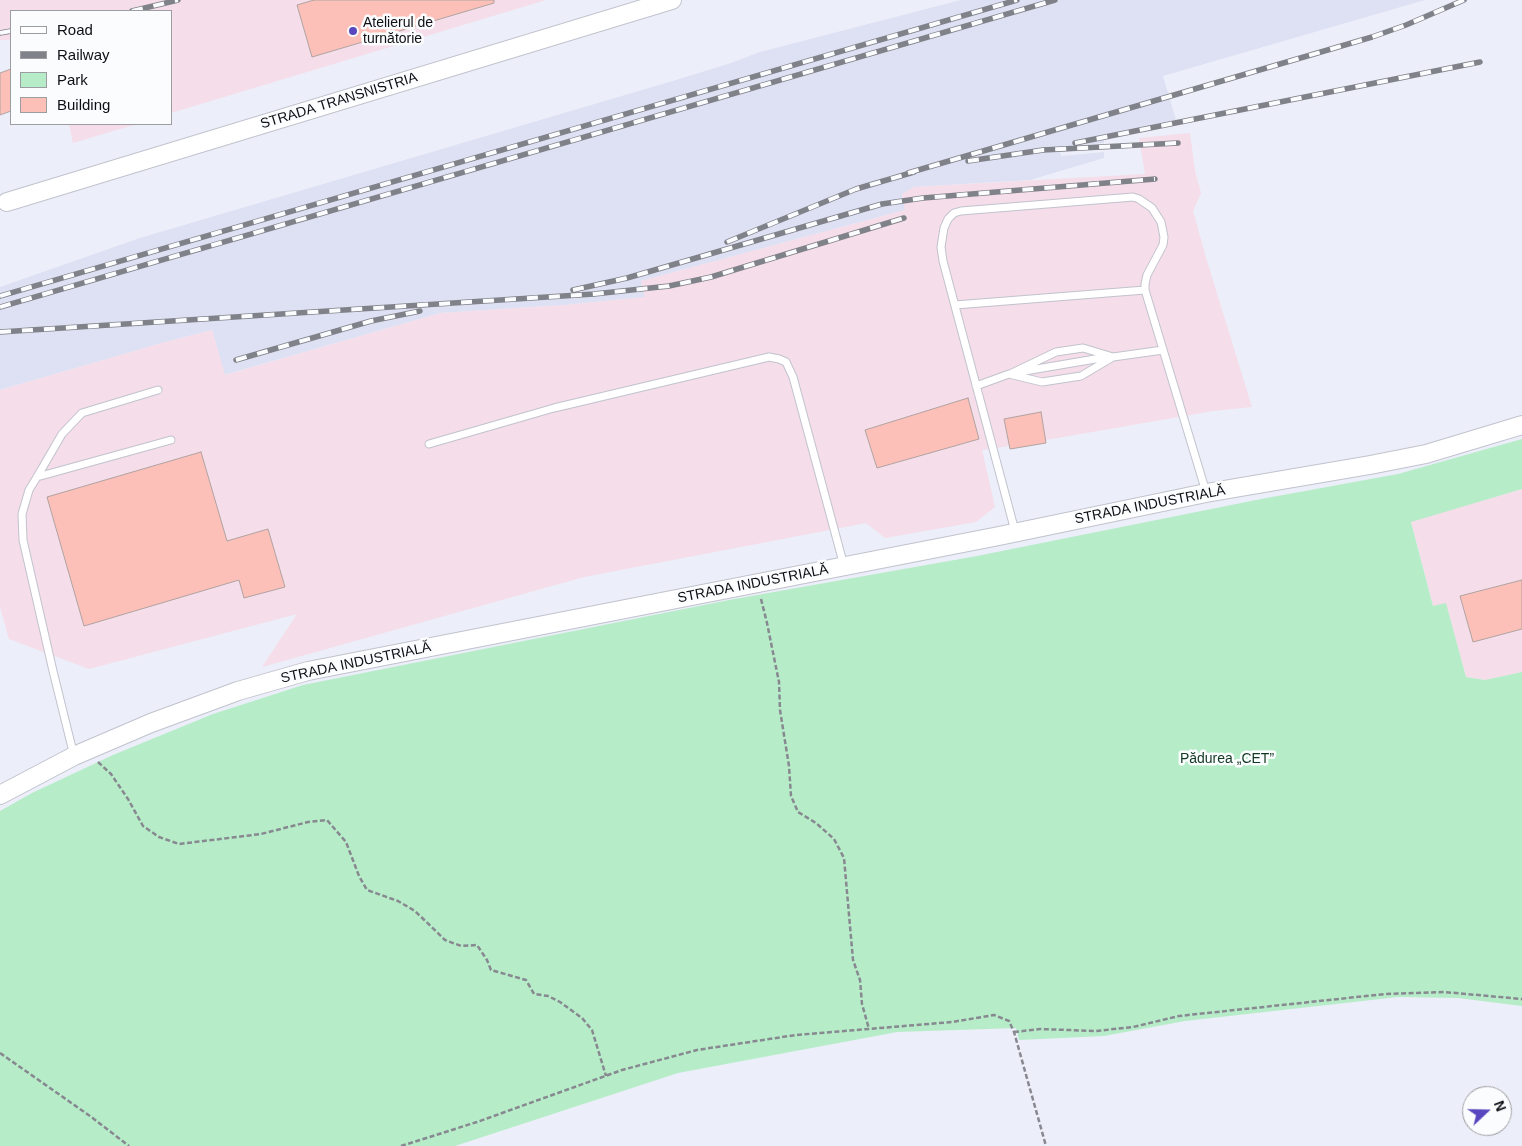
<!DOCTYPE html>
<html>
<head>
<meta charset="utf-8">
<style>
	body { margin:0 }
	#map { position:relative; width:1522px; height:1146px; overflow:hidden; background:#eceef9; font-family:Arial,sans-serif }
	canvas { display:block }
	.legend { position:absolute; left:10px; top:10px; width:162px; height:115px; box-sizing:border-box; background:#fbfcfe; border:1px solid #9c9da0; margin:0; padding:6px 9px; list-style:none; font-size:15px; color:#0e0f12 }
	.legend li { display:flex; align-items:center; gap:10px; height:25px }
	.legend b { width:25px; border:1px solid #9c9da0 }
	.north { position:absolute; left:1462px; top:1086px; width:50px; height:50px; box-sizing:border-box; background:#fbfcfe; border:1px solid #9c9da0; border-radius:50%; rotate:69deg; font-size:14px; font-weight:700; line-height:20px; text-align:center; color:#0e0f12 }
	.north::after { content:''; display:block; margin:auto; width:18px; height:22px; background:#5847bf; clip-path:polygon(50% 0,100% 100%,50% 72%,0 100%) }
</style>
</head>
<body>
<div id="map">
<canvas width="1522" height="1146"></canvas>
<ul class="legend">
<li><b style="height:6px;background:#fff"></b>Road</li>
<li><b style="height:6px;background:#808289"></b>Railway</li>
<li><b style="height:14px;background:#b6edc8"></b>Park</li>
<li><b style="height:14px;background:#fdc0b8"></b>Building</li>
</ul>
<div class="north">N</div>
</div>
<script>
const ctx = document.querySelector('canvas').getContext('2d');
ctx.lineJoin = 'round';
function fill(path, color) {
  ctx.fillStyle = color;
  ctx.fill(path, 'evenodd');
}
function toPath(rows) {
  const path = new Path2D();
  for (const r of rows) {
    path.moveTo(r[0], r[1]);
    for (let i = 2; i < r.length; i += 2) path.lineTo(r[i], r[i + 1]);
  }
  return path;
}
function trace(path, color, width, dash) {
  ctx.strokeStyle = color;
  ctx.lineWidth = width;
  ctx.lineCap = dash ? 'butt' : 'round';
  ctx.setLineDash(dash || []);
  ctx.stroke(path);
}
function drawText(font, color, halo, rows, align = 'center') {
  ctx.font = font + ' Arial,sans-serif';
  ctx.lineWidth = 5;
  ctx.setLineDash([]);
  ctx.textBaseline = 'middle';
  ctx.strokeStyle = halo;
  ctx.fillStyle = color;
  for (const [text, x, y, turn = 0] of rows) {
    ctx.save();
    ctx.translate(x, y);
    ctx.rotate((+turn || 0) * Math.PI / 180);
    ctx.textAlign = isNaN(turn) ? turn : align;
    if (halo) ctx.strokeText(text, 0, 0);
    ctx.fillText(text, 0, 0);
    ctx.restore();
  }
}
fill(toPath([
	[961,0,1425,0,1163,76,1176,120,1104,138,1104,143,1059,147,1061,156,1104,152,1104,158,1030,180,914,187,902,194,905,210,641,281,645,297,565,305,441,313,224,375,212,330,162,343,0,390,0,287,140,238,676,80,731,63,760,52]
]), '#dee1f3');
fill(toPath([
	[0,0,546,0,171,113,171,11,11,11,11,40,0,40],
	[69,124,137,124,73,143],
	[1190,133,1195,171,1201,193,1193,211,1207,261,1252,407,1213,411,1046,440,1046,443,1010,449,1009,446,982,450,995,507,976,522,885,538,866,523,584,577,262,667,297,614,89,669,9,639,0,607,0,390,162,343,212,330,225,375,441,313,565,305,645,297,641,281,905,210,902,194,914,187,1145,174,1139,138],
	[1522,489,1522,672,1485,680,1466,677,1446,604,1433,606,1411,521]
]), '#f5dde9');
fill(toPath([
	[1522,439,1522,489,1411,522,1433,606,1446,603,1466,677,1485,680,1522,672,1522,1006,1458,998,1398,997,1185,1021,1104,1036,1019,1040,1016,1028,897,1032,678,1073,455,1146,0,1146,0,811,32,793,113,755,213,714,303,685,729,600,977,556,1261,499,1398,474]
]), '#b6edc8');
const building = toPath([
	[314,0,494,0,494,3,312,57,297,5,314,0],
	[11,69,11,111,0,115,0,73,11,69],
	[968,398,979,439,877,468,865,430,968,398],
	[1041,412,1046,443,1010,449,1004,419,1041,412],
	[201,452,227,541,268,529,285,587,244,598,239,580,84,626,47,497,201,452],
	[1522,580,1522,629,1473,642,1460,596,1522,580]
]);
fill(building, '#fdc0b8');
trace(building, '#b0a3a2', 1);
const service = toPath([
	[955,305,1145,290],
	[1019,372,1107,357],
	[1010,374,1056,352,1083,348,1113,357],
	[976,386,1009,374,1042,382,1081,376,1113,357,1163,350],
	[429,444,554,408,769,357,779,359,786,362,793,377,844,566],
	[37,477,171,440],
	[1015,531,943,261,941,247,944,228,948,219,954,213,961,211,1133,197,1139,199,1152,208,1161,222,1164,237,1163,245,1147,275,1145,284,1145,290,1206,492],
	[74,756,53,671,23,540,22,514,29,490,37,477,62,434,82,413,158,390]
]);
const tertiary = toPath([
	[7,202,672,0],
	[0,795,74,756,151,723,238,691,308,671,999,536,1206,493,1370,465,1426,454,1522,425]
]);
trace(service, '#c1c3cd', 9);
trace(tertiary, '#c1c3cd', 20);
trace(toPath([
	[761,599,767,623,779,682,780,710,789,766,791,796,798,812,816,823,834,839,844,858,853,960,860,980,862,1004,869,1029],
	[98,762,111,774,128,799,143,826,159,837,179,844,261,834,308,822,327,820,346,842,359,876,367,890,398,901,415,911,445,940,461,946,477,945,487,960,491,970,526,980,534,994,548,996,560,1002,582,1018,592,1030,606,1076],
	[1014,1032,1040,1029,1096,1031,1133,1027,1179,1016,1385,994,1444,992,1522,999],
	[0,1053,90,1116,129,1146],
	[401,1146,477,1122,622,1070,697,1050,796,1035,952,1022,994,1015,1009,1021,1014,1032,1046,1146]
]), '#878890', 2.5, [5, 2.5]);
trace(service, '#fff', 7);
trace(tertiary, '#fff', 18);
const rail = toPath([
	[132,11,178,0],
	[0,33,11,31],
	[1075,143,1480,62],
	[968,161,1043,150,1178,143],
	[908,173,1372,37,1406,25,1464,0],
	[727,242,856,189,914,172],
	[573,290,627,278,882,204,923,198,1155,179],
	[0,296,1017,0],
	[0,307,1055,0],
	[0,332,594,294,669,286,711,277,904,218],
	[236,360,371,321,420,311]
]);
trace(rail, '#808289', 5.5);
trace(rail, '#fbfcfe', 4, [11]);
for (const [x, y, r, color] of [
	[353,31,5,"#5847bf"]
]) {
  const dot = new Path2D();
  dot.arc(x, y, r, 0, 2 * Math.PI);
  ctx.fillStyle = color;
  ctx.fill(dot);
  trace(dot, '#fbfcfe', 2);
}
drawText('14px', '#0e0f12', '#fbfcfe', [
	["Atelierul de",363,23],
	["turnătorie",363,39]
], 'left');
drawText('14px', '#0e0f12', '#fbfcfe', [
	["STRADA TRANSNISTRIA",339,101,-17],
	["STRADA INDUSTRIALĂ",1150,505,-11],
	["STRADA INDUSTRIALĂ",753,584,-11],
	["STRADA INDUSTRIALĂ",356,663,-12]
]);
drawText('14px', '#123822', '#fbfcfe', [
	["Pădurea „CET”",1227,759]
]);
</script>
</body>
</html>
